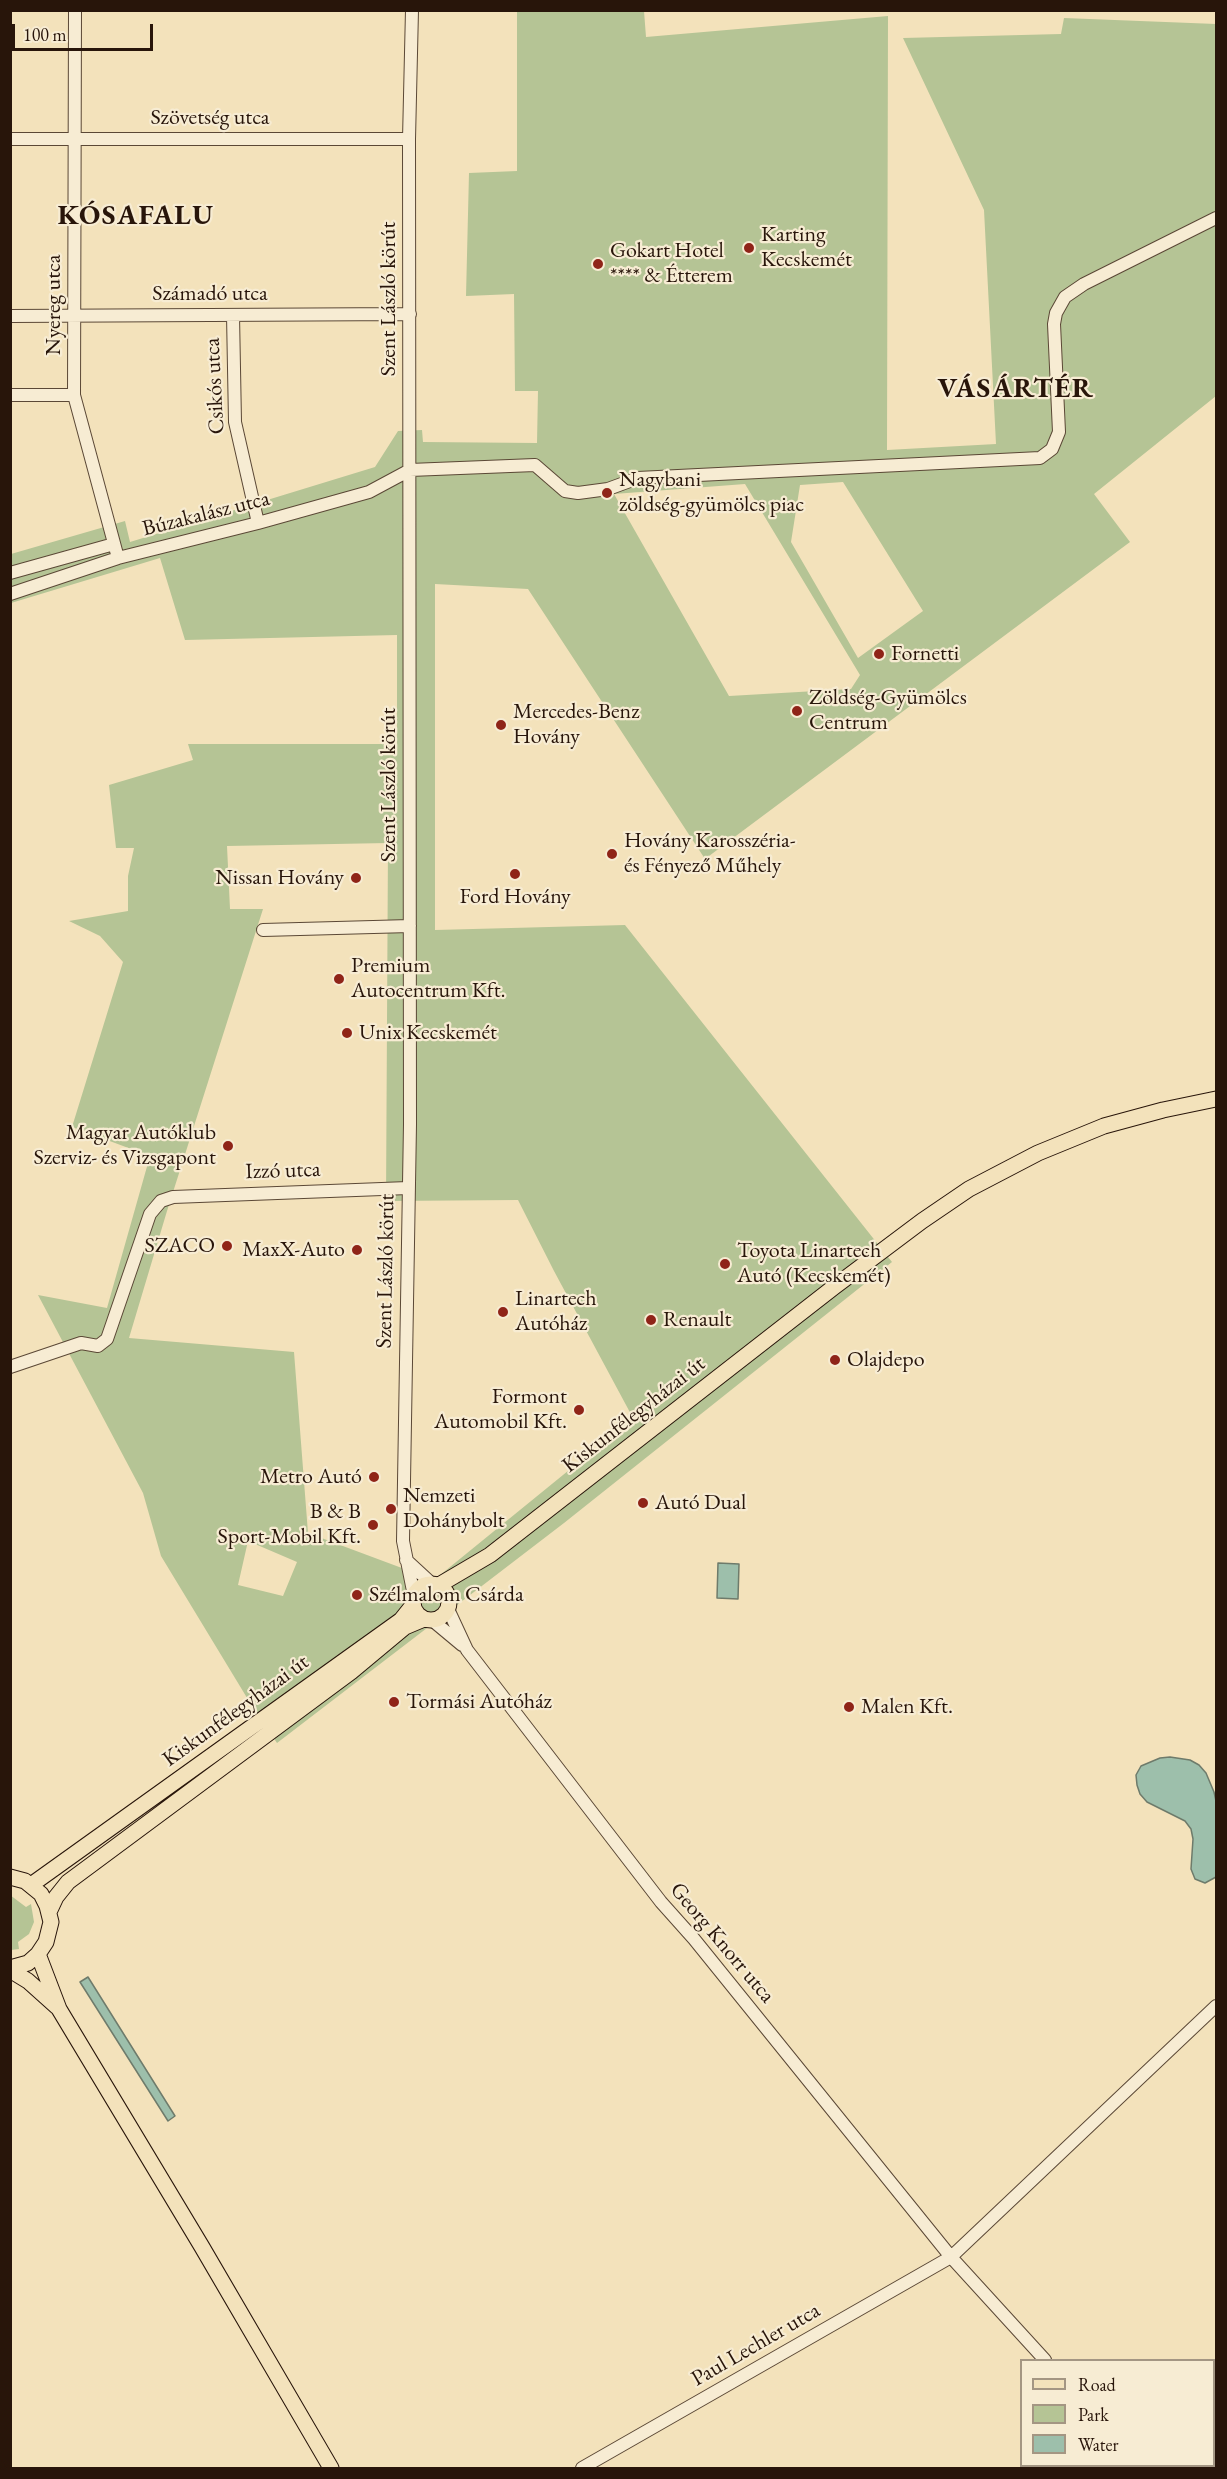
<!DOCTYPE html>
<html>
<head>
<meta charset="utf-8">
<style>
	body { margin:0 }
	#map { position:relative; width:1227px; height:2479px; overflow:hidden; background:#f3e2bb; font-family:"EB Garamond",serif }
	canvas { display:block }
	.frame { position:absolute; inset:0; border:12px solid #28150a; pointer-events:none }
	.legend { position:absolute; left:1020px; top:2359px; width:195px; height:108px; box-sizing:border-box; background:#f7ecd3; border:2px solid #a49683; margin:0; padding:8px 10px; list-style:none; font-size:18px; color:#28150a }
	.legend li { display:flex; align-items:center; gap:12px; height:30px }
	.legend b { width:30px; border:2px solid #a49683 }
	.scale { position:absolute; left:12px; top:24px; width:141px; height:27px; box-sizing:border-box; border:3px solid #28150a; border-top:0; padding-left:8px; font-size:18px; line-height:21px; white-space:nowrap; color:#28150a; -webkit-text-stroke:4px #f7ecd3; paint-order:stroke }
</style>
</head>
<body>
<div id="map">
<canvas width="1227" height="2479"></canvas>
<div class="frame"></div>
<ul class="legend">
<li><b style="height:8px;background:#f3e2bb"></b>Road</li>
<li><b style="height:16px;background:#b5c495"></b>Park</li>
<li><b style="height:16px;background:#9dbfab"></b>Water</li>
</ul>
<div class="scale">100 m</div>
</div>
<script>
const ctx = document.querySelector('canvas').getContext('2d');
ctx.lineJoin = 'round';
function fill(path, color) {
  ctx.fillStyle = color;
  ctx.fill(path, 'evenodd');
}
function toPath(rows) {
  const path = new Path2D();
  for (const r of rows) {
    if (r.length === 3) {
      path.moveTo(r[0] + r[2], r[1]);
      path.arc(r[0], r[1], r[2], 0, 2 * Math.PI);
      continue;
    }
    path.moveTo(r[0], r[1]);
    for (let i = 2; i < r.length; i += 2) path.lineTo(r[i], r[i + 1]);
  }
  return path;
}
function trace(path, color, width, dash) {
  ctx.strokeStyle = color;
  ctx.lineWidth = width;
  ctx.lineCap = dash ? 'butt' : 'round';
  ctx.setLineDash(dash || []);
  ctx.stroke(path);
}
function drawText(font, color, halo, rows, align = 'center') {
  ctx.font = font + ' "EB Garamond",serif';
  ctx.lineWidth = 4.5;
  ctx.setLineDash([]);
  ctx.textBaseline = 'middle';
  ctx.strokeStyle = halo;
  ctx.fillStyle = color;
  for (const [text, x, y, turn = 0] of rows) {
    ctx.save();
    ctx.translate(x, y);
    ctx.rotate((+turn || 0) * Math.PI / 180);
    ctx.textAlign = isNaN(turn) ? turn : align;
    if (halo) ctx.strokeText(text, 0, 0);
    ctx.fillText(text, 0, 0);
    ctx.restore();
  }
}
fill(toPath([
	[517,11,644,11,646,37,888,16,887,450,996,444,984,210,903,38,1061,34,1064,18,1216,24,1216,396,1094,494,1130,542,705,859,528,589,435,584,435,930,625,925,892,1262,564,1523,277,1743,255,1711,161,1556,143,1493,38,1295,107,1308,150,1156,72,1127,123,962,100,936,69,921,128,911,128,876,134,848,116,848,109,785,193,760,188,744,397,744,397,635,185,640,160,558,11,603,11,554,125,521,130,542,375,467,398,431,422,430,423,442,537,443,538,391,515,391,514,294,466,296,469,173,517,171],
	[843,482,923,611,858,658,791,542,800,485],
	[745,484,860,675,851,689,729,696,614,494],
	[388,843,386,1201,518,1200,554,1271,633,1418,434,1580,308,1533,294,1352,129,1338,167,1211,263,909,230,909,227,846],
	[248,1541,297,1562,283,1596,238,1585],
	[10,1895,26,1907,31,1904,34,1922,29,1934,18,1942,19,1949,11,1950]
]), '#b5c495');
const water = toPath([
	[718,1563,739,1564,738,1599,717,1598,718,1563],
	[1170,1757,1190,1760,1199,1765,1206,1773,1214,1792,1216,1801,1216,1877,1205,1883,1195,1879,1191,1869,1193,1839,1191,1829,1185,1821,1147,1802,1140,1794,1137,1785,1136,1775,1141,1766,1160,1758,1170,1757],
	[88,1977,175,2116,168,2121,80,1982,88,1977]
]);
fill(water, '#9dbfab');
trace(water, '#6e7b6b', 1.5);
const minor = toPath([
	[75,10,74,395,118,558],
	[412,10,409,139,410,1124,403,1541,414,1596],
	[10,139,409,139],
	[233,315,235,422,258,523],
	[10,316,410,314],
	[10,395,74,395],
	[10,573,114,544],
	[10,594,118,558,258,523,369,492,410,470,535,465,565,491,578,493,608,489,638,478,1040,458,1052,449,1059,432,1054,324,1056,313,1065,297,1084,284,1216,218],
	[263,930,410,926],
	[10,1367,81,1343,98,1346,107,1339,150,1214,161,1201,173,1197,408,1188],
	[406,1560,432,1584],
	[448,1609,467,1650,661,1902,694,1939,951,2257,1045,2360],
	[432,1620,462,1645],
	[1135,2466,1138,2468],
	[582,2468,951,2257,1216,2006]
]);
const major = toPath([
	[431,1602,18],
	[439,1585,490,1555,834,1287,922,1221,969,1189,1038,1153,1104,1126,1163,1110,1216,1099],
	[10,1877,25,1881,41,1894,47,1906,51,1922,46,1942,38,1954,28,1963,10,1968],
	[31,1885,401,1620,413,1605],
	[49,1912,56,1897,68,1882,351,1672,405,1627,424,1619],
	[38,1954,59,2009,202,2247,331,2468],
	[10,1970,28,1981,57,2007]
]);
trace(minor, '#5b4836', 14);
trace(major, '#28150a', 17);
trace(minor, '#f7ecd3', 12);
trace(major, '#f3e2bb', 15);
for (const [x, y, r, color] of [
	[749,248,6,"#8f2418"],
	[598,264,6,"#8f2418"],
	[607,493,6,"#8f2418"],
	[879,654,6,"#8f2418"],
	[797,711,6,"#8f2418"],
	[501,725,6,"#8f2418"],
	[612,854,6,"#8f2418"],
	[515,874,6,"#8f2418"],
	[356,878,6,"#8f2418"],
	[339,979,6,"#8f2418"],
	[347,1033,6,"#8f2418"],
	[228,1146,6,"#8f2418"],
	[227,1246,6,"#8f2418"],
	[357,1250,6,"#8f2418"],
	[725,1264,6,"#8f2418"],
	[503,1312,6,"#8f2418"],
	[651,1320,6,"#8f2418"],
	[835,1360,6,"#8f2418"],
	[579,1410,6,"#8f2418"],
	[374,1477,6,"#8f2418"],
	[643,1503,6,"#8f2418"],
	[391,1509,6,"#8f2418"],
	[373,1525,6,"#8f2418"],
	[357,1595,6,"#8f2418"],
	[394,1702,6,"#8f2418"],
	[849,1707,6,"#8f2418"]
]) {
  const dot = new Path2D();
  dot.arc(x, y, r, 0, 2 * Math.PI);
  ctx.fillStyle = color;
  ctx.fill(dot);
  trace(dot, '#f7ecd3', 2);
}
drawText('22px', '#28150a', '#f7ecd3', [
	["Szövetség utca",210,118],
	["Számadó utca",210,294],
	["Szent László körút",389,299,-90],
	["Nyereg utca",54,305,-90],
	["Csikós utca",215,386,-93],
	["Búzakalász utca",206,514,-14],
	["Szent László körút",389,785,-90],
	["Izzó utca",283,1171,-2],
	["Szent László körút",386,1271,-89],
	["Kiskunfélegyházai út",634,1415,-38],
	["Kiskunfélegyházai út",236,1711,-36],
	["Georg Knorr utca",722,1943,50],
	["Paul Lechler utca",756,2345,-30]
]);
drawText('22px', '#28150a', '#f7ecd3', [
	["Karting",761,235],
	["Kecskemét",761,260],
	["Gokart Hotel",610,251],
	["**** & Étterem",610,276],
	["Nagybani",619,480],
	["zöldség-gyümölcs piac",619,505],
	["Fornetti",891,654],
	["Zöldség-Gyümölcs",809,698],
	["Centrum",809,723],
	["Mercedes-Benz",513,712],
	["Hovány",513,737],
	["Hovány Karosszéria-",624,841],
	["és Fényező Műhely",624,866],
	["Nissan Hovány",344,878,"right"],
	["Ford Hovány",515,897,"center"],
	["Premium",351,966],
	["Autocentrum Kft.",351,991],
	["Unix Kecskemét",359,1033],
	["Magyar Autóklub",216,1133,"right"],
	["Szerviz- és Vizsgapont",216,1158,"right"],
	["SZACO",215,1246,"right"],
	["MaxX-Auto",345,1250,"right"],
	["Toyota Linartech",737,1251],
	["Autó (Kecskemét)",737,1276],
	["Linartech",515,1299],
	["Autóház",515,1324],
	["Renault",663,1320],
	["Olajdepo",847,1360],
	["Formont",567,1397,"right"],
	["Automobil Kft.",567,1422,"right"],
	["Metro Autó",362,1477,"right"],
	["Nemzeti",403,1496],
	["Dohánybolt",403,1521],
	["Autó Dual",655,1503],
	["B & B",361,1512,"right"],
	["Sport-Mobil Kft.",361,1537,"right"],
	["Szélmalom Csárda",369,1595],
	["Tormási Autóház",406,1702],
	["Malen Kft.",861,1707]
], 'left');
ctx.letterSpacing = '1.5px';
drawText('bold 28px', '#28150a', '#f7ecd3', [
	["KÓSAFALU",136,216],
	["VÁSÁRTÉR",1016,389]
]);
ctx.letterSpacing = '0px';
</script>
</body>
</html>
